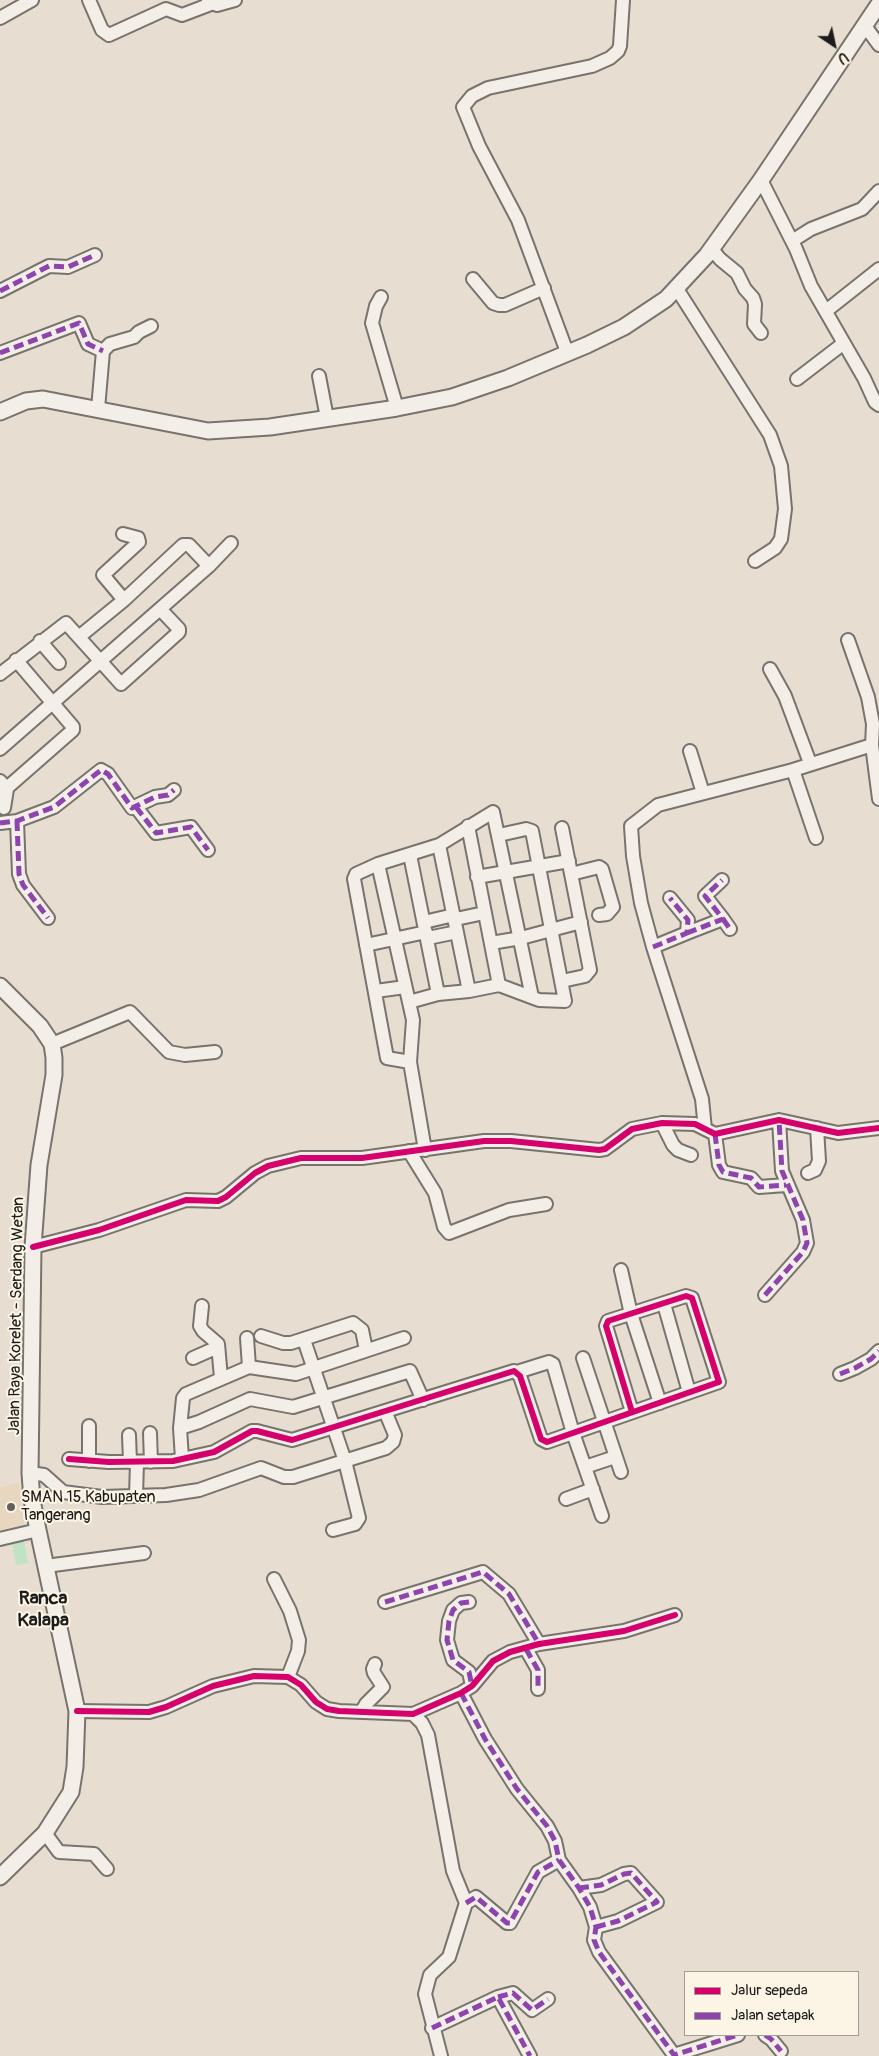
<!DOCTYPE html>
<html>
<head>
<meta charset="utf-8">
<style>
	body { margin:0 }
	#map { position:relative; width:879px; height:2056px; overflow:hidden; background:#e7ded1; font-family:Pangolin,sans-serif }
	canvas { display:block }
	.legend { position:absolute; left:684px; top:1971px; width:175px; height:65px; box-sizing:border-box; background:#fcf5e5; border:1px solid #a29e95; margin:0; padding:6px 9px; list-style:none; font-size:15px; color:#1c1c1c }
	.legend li { display:flex; align-items:center; gap:10px; height:25px }
	.legend b { width:25px; border:1px solid #a29e95 }
	.north { position:absolute; left:809px; top:20px; width:50px; height:50px; -webkit-text-stroke:4px #fcf5e5; paint-order:stroke; rotate:146deg; font-size:14px; font-weight:700; line-height:20px; text-align:center; color:#1c1c1c }
	.north::after { content:''; display:block; margin:auto; width:18px; height:22px; background:#1c1c1c; clip-path:polygon(50% 0,100% 100%,50% 72%,0 100%) }
</style>
</head>
<body>
<div id="map">
<canvas width="879" height="2056"></canvas>
<ul class="legend">
<li><b style="height:6px;background:#d6006c"></b>Jalur sepeda</li>
<li><b style="height:6px;background:#8e44ad"></b>Jalan setapak</li>
</ul>
<div class="north">U</div>
</div>
<script>
const ctx = document.querySelector('canvas').getContext('2d');
ctx.lineJoin = 'round';
function fill(path, color) {
  ctx.fillStyle = color;
  ctx.fill(path, 'evenodd');
}
function toPath(rows) {
  const path = new Path2D();
  for (const r of rows) {
    path.moveTo(r[0], r[1]);
    for (let i = 2; i < r.length; i += 2) path.lineTo(r[i], r[i + 1]);
  }
  return path;
}
function trace(path, color, width, dash) {
  ctx.strokeStyle = color;
  ctx.lineWidth = width;
  ctx.lineCap = dash ? 'butt' : 'round';
  ctx.setLineDash(dash || []);
  ctx.stroke(path);
}
function drawText(font, color, halo, rows, align = 'center') {
  ctx.font = font + ' Pangolin,sans-serif';
  ctx.lineWidth = 4;
  ctx.setLineDash([]);
  ctx.textBaseline = 'middle';
  ctx.strokeStyle = halo;
  ctx.fillStyle = color;
  for (const [text, x, y, turn = 0] of rows) {
    ctx.save();
    ctx.translate(x, y);
    ctx.rotate((+turn || 0) * Math.PI / 180);
    ctx.textAlign = isNaN(turn) ? turn : align;
    if (halo) ctx.strokeText(text, 0, 0);
    ctx.fillText(text, 0, 0);
    ctx.restore();
  }
}
fill(toPath([
	[19,1482,25,1527,0,1532,0,1487]
]), '#e7d7c1');
fill(toPath([
	[24,1541,28,1563,16,1565,12,1543]
]), '#c0e4c3');
const minor = toPath([
	[89,0,102,30,109,35,166,9,182,15,211,4],
	[208,0,217,5,235,0],
	[0,18,32,0],
	[865,26,879,45],
	[761,180,796,249,811,286,864,378,875,402,879,405],
	[792,241,811,229,862,209,879,191],
	[711,248,720,259,737,273,745,289,753,298,755,304,754,324,761,333],
	[473,279,493,303,499,305,505,305,544,288],
	[677,289,770,435,781,466,785,509,781,539,775,548,755,561],
	[0,291,49,266,68,267,95,255],
	[381,297,376,306,372,323,397,408],
	[826,311,879,269],
	[567,352,518,220,479,146,463,107,472,96,488,88,592,66,610,58,618,51,620,46,623,0],
	[0,353,79,323,88,344,103,351],
	[319,376,327,418],
	[797,379,844,343],
	[98,409,103,351,110,344,134,337,139,332,151,326],
	[123,534,138,538,139,542,103,575,124,600],
	[80,636,124,600,183,545,189,545,209,566],
	[848,640,868,697,873,724,872,745,879,799],
	[40,641,59,663],
	[770,669,785,696,810,763],
	[0,674,66,623,121,684,179,632,179,629,160,609],
	[0,749,209,566,231,543],
	[690,751,703,793],
	[793,770,816,838],
	[0,781,7,789,4,808],
	[0,794,73,730,73,727,16,660],
	[136,807,156,833,191,827,208,850],
	[17,821,19,874,23,885,48,918],
	[0,823,17,821,54,807,101,770,108,774,132,808,155,797,168,795,174,790],
	[468,826,499,985],
	[439,845,469,991],
	[410,855,438,994],
	[378,864,413,1020,410,1062,425,1150],
	[571,874,599,867,602,869,613,907,607,914,599,915],
	[477,877,569,861],
	[456,919,484,913],
	[723,919,730,929],
	[424,922,454,915],
	[687,933,723,919,705,896,722,880],
	[428,938,457,932],
	[491,943,521,938,581,922],
	[366,945,426,932],
	[653,947,687,933,688,920,670,898],
	[562,981,585,976,590,970,562,828],
	[376,991,405,987],
	[409,1002,438,994,469,991,499,985,539,1000,565,1001,532,831,526,829,499,835],
	[52,1044,130,1012,169,1052,185,1055,215,1052],
	[410,1062,387,1058,354,879,356,874,378,864,439,845,493,812,532,997],
	[662,1123,673,1145,678,1150,691,1155],
	[705,1129,702,1099,653,947,641,903,633,856,631,826,658,805,793,770,872,745],
	[715,1134,719,1165,723,1172,751,1178,759,1187,786,1185],
	[409,1151,435,1193,444,1227,449,1233,509,1210,546,1204],
	[808,1173,815,1170,819,1161,817,1128],
	[33,1247,99,1230,186,1200,218,1201,226,1197,255,1173,268,1166,301,1158,362,1158,484,1141,511,1141,599,1150,605,1149,632,1129,662,1123,695,1124,715,1134,779,1120,838,1133,879,1128],
	[621,1270,631,1314,660,1403],
	[765,1295,803,1252,807,1243,803,1220,782,1171,779,1120],
	[664,1304,689,1392],
	[202,1306,200,1326,203,1331,218,1344,221,1378],
	[261,1336,283,1343,291,1343,353,1323,362,1330,366,1350],
	[247,1338,249,1367],
	[304,1340,345,1461,359,1518,355,1524,333,1530],
	[193,1358,218,1347],
	[583,1358,621,1472],
	[517,1372,549,1362,553,1364,573,1433,602,1516],
	[840,1374,855,1368,871,1359,879,1351],
	[89,1426,89,1461],
	[180,1428,199,1422,250,1399,293,1407,410,1371,423,1400],
	[150,1433,151,1462],
	[129,1435,130,1462],
	[69,1459,109,1462,173,1461,214,1452,252,1431,257,1431,292,1440,514,1371,520,1376,541,1439,547,1442,719,1382,692,1298,686,1296,608,1321,606,1326,632,1412],
	[182,1459,180,1428,183,1398,186,1394,249,1367,296,1374,404,1338],
	[585,1467,615,1457],
	[30,1473,44,1475,63,1492,102,1497,166,1495,199,1490,261,1468,284,1477,293,1477,386,1448,393,1442,395,1435,385,1411],
	[136,1496,137,1462],
	[566,1499,593,1489],
	[0,1539,38,1530],
	[46,1566,144,1553],
	[274,1579,290,1611,299,1640,298,1651,288,1677],
	[385,1602,483,1572,509,1594,539,1644],
	[469,1602,461,1603,453,1610,449,1621,447,1640,453,1660,469,1672,472,1686],
	[526,1649,538,1670,538,1689],
	[461,1693,485,1739,517,1789,547,1826,555,1841,559,1860,579,1888,590,1907,596,1927,594,1940,599,1952,674,2055,738,2035],
	[77,1711,149,1712,166,1707,213,1686,254,1676,288,1677,301,1685,316,1702,327,1709,339,1711,413,1714,461,1693,472,1686,493,1661,510,1652,539,1644,624,1631,675,1615],
	[362,1711,366,1704,383,1687,374,1673,373,1669,375,1664],
	[413,1714,422,1723,428,1735,453,1871,466,1903,449,1957,430,1975,425,1994,441,2056],
	[45,1833,59,1852,94,1854,107,1869],
	[579,1888,601,1885,624,1874,631,1873,657,1902,618,1921,596,1927],
	[466,1903,476,1897,507,1923,510,1923,538,1872,559,1860],
	[498,1997,513,1993,532,2010,548,1999],
	[432,2028,498,1997,530,2056],
	[765,2035,771,2039,781,2051]
]);
const major = toPath([
	[0,412,26,401,43,399,208,431,270,427,397,408,452,397,508,378,587,345,624,327,666,299,707,255,761,180,879,4],
	[0,986,40,1026,52,1044,54,1058,54,1075,39,1165,33,1247,30,1473,32,1500,38,1530,77,1711,75,1767,71,1792,45,1833,0,1877]
]);
trace(minor, '#77736d', 16);
trace(major, '#77736d', 19);
trace(minor, '#f3efe8', 12);
trace(major, '#f3efe8', 15);
trace(toPath([
	[0,291,49,266,68,267,95,255],
	[0,353,79,323,88,344,103,351],
	[136,807,156,833,191,827,208,850],
	[17,821,19,874,23,885,48,918],
	[0,823,17,821,54,807,101,770,108,774,132,808,155,797,168,795,174,790],
	[723,919,730,929],
	[687,933,723,919,705,896,722,880],
	[653,947,687,933,688,920,670,898],
	[715,1134,719,1165,723,1172,751,1178,759,1187,786,1185],
	[765,1295,803,1252,807,1243,803,1220,782,1171,779,1120],
	[840,1374,855,1368,871,1359,879,1351],
	[385,1602,483,1572,509,1594,539,1644],
	[469,1602,461,1603,453,1610,449,1621,447,1640,453,1660,469,1672,472,1686],
	[526,1649,538,1670,538,1689],
	[461,1693,485,1739,517,1789,547,1826,555,1841,559,1860,579,1888,590,1907,596,1927,594,1940,599,1952,674,2055,738,2035],
	[579,1888,601,1885,624,1874,631,1873,657,1902,618,1921,596,1927],
	[466,1903,476,1897,507,1923,510,1923,538,1872,559,1860],
	[498,1997,513,1993,532,2010,548,1999],
	[432,2028,498,1997,530,2056],
	[765,2035,771,2039,781,2051]
]), '#8e44ad', 5, [10, 5]);
trace(toPath([
	[33,1247,99,1230,186,1200,218,1201,226,1197,255,1173,268,1166,301,1158,362,1158,484,1141,511,1141,599,1150,605,1149,632,1129,662,1123,695,1124,715,1134,779,1120,838,1133,879,1128],
	[69,1459,109,1462,173,1461,214,1452,252,1431,257,1431,292,1440,514,1371,520,1376,541,1439,547,1442,719,1382,692,1298,686,1296,608,1321,606,1326,632,1412],
	[77,1711,149,1712,166,1707,213,1686,254,1676,288,1677,301,1685,316,1702,327,1709,339,1711,413,1714,461,1693,472,1686,493,1661,510,1652,539,1644,624,1631,675,1615]
]), '#d6006c', 6);
for (const [x, y, r, color] of [
	[11,1507,5,"#63605b"]
]) {
  const dot = new Path2D();
  dot.arc(x, y, r, 0, 2 * Math.PI);
  ctx.fillStyle = color;
  ctx.fill(dot);
  trace(dot, '#fcf5e5', 2);
}
drawText('16px', '#1c1c1c', '#fcf5e5', [
	["Jalan Raya Korelet - Serdang Wetan",17,1316,-89]
]);
drawText('16px', '#1c1c1c', '#fcf5e5', [
	["SMAN 15 Kabupaten",21,1498],
	["Tangerang",21,1516]
], 'left');
drawText('bold 19px', '#1c1c1c', '#fcf5e5', [
	["Ranca",43,1599],
	["Kalapa",43,1621]
]);
</script>
</body>
</html>
